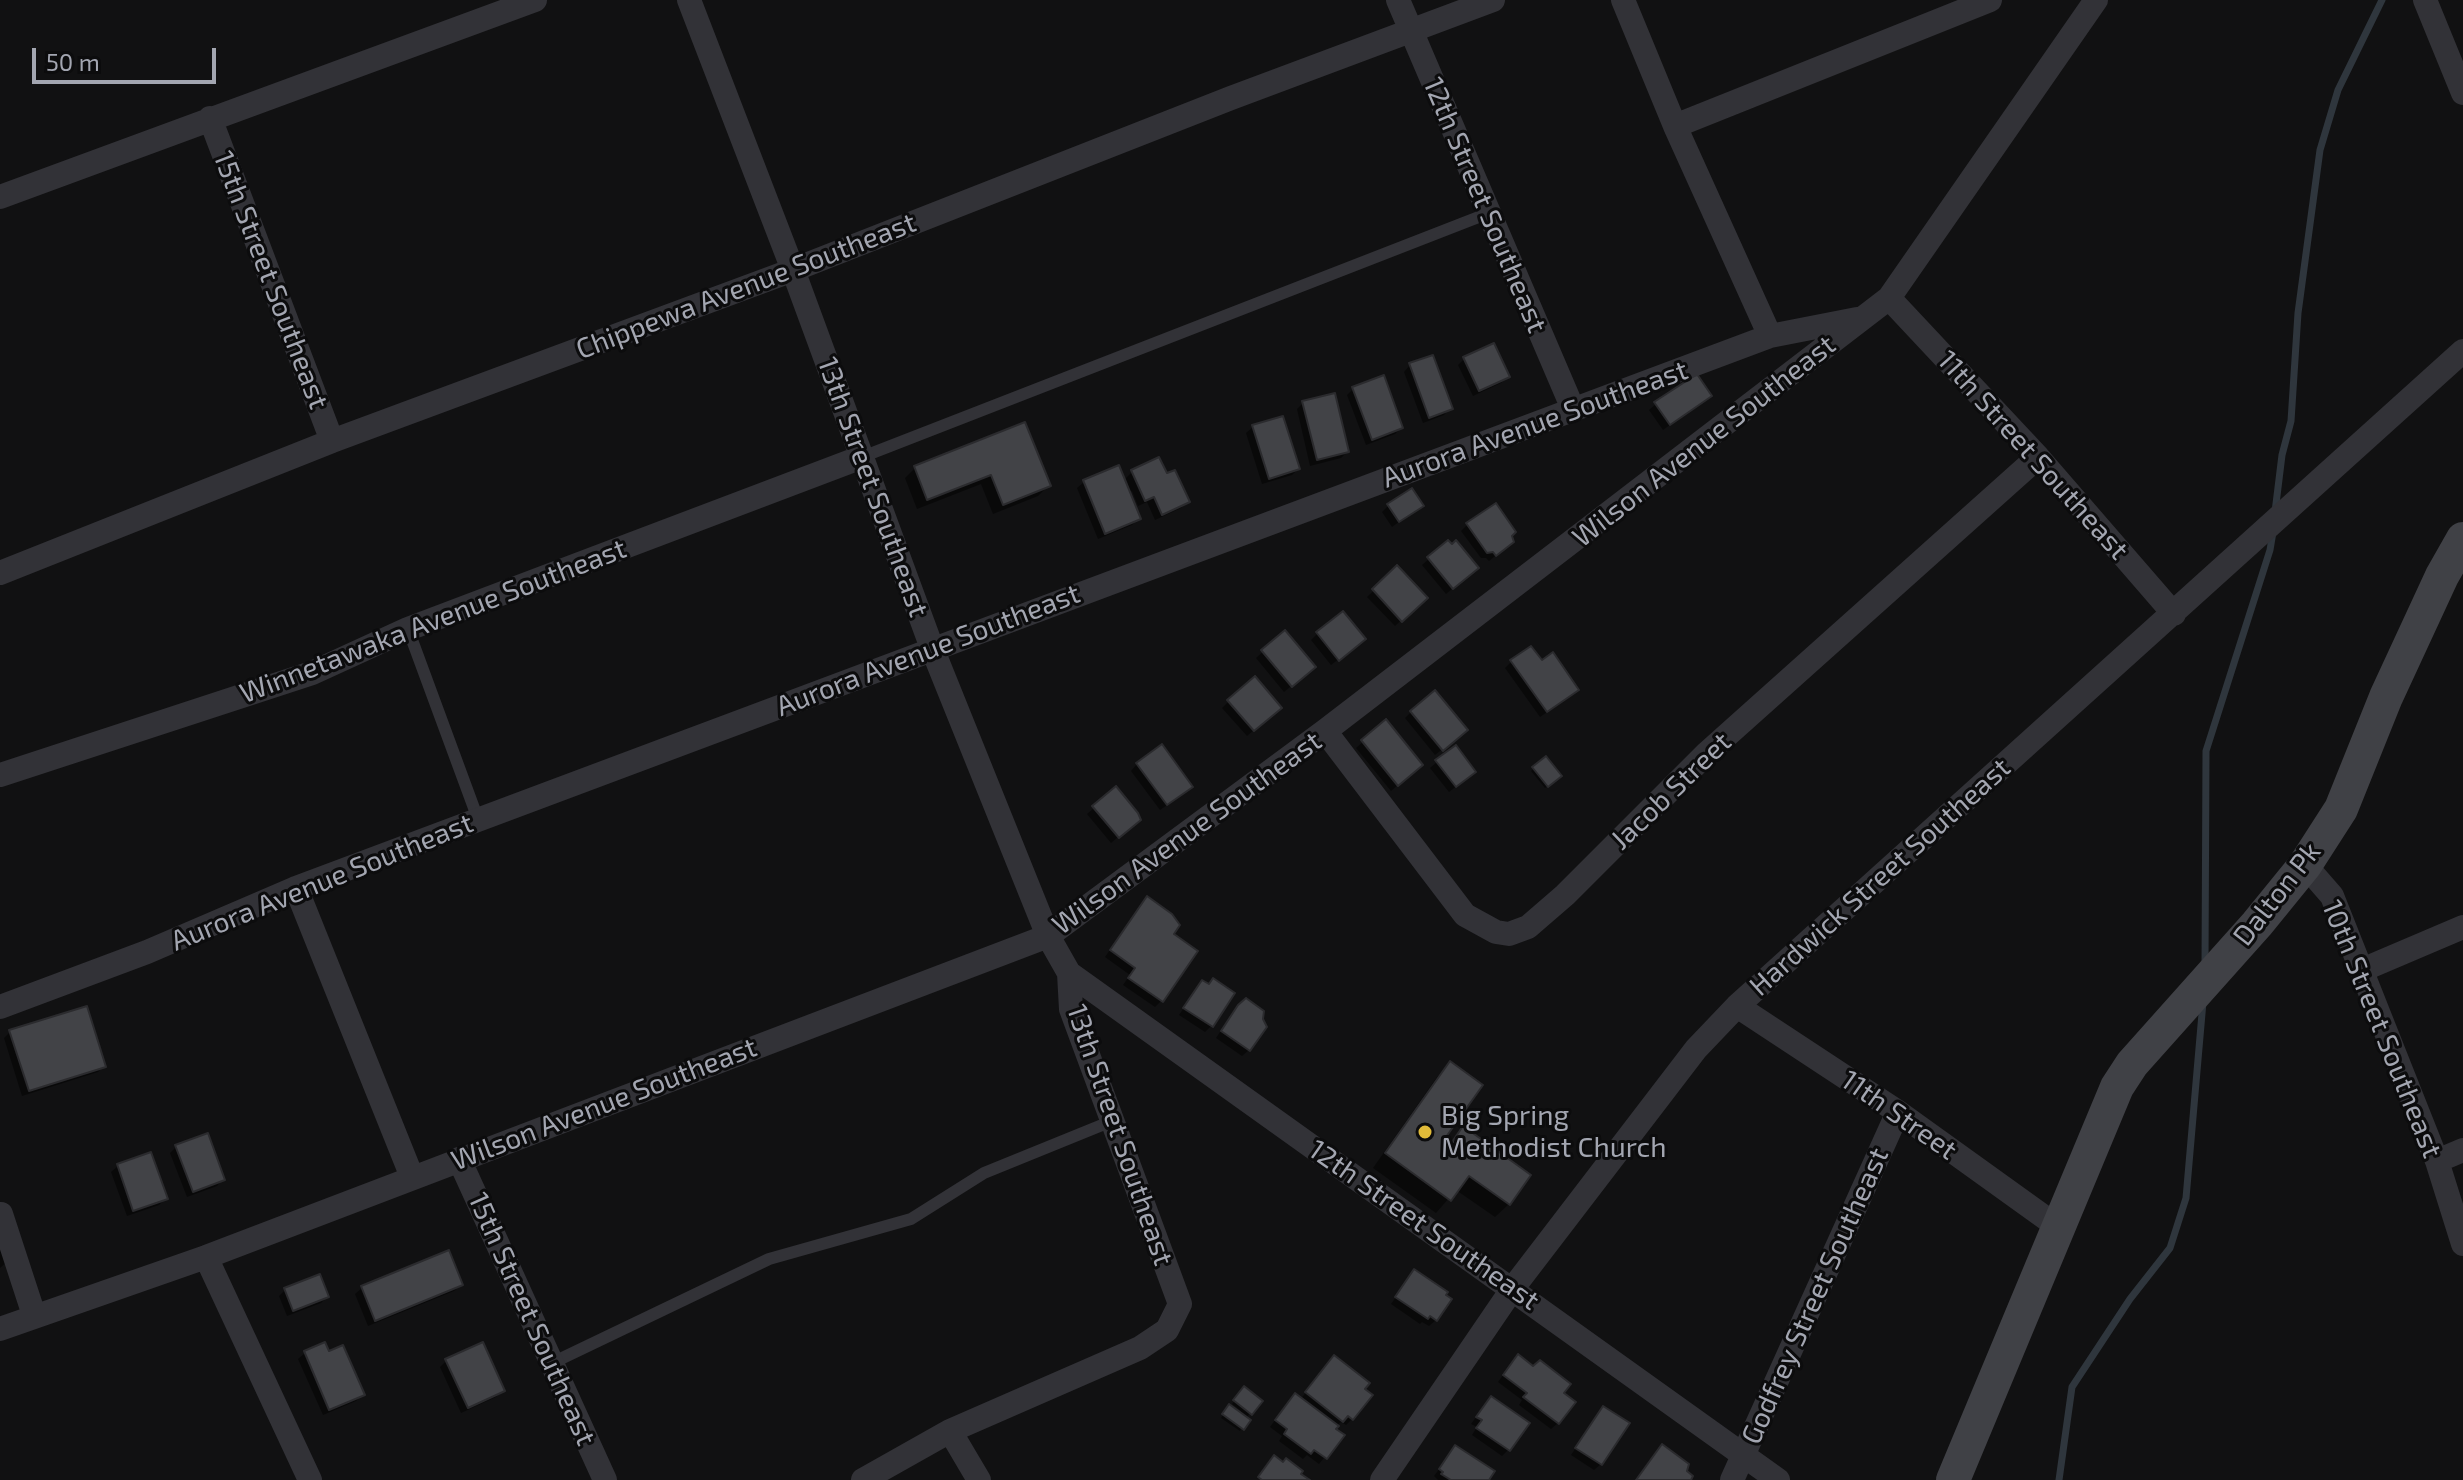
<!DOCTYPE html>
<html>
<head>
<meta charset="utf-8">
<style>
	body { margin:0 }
	#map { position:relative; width:2463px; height:1480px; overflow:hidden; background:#111112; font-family:"Exo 2",sans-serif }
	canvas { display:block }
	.scale { position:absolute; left:32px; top:48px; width:184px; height:36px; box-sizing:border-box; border:4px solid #a3a6b1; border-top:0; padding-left:10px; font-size:24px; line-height:28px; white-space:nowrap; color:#a3a6b1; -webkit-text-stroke:6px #0c0c0d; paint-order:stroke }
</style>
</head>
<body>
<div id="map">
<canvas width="2463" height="1480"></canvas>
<div class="scale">50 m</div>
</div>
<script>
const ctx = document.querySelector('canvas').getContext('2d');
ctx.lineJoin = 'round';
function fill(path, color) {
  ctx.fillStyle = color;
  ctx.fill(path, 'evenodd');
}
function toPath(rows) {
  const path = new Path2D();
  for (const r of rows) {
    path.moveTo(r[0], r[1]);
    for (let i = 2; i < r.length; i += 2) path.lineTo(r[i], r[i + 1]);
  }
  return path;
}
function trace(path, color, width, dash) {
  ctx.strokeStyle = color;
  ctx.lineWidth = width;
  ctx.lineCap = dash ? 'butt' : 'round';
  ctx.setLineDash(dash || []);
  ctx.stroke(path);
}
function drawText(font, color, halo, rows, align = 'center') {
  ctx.font = font + ' "Exo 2",sans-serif';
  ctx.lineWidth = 6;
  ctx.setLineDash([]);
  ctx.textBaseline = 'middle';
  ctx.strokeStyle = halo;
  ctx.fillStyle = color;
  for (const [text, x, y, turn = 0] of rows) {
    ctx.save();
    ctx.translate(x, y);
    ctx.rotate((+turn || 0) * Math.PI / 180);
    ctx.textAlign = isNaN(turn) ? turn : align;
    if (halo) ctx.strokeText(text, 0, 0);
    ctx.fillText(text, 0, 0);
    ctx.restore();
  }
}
fill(toPath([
	[1464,359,1508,376,1501,383,1473,396,1458,365],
	[1410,365,1450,408,1444,415,1423,423,1404,372],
	[1354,388,1401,428,1395,434,1366,445,1347,395],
	[1710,396,1663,430,1649,410,1656,404],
	[1303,403,1347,452,1341,458,1310,466,1297,409],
	[1024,425,1048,486,1038,496,993,514,981,484,917,509,905,478,915,468],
	[1253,427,1298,469,1292,475,1262,484,1246,433],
	[1118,468,1123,481,1132,472,1166,476,1187,502,1181,508,1155,520,1147,502,1138,506,1132,491,1128,492,1139,518,1132,525,1098,539,1077,488,1084,482],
	[1388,506,1421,506,1392,527,1382,512],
	[1468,524,1505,548,1489,561,1486,558,1481,558,1461,531],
	[1447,543,1470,574,1446,594,1422,565],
	[1397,568,1425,598,1395,626,1367,597],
	[1284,632,1307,673,1284,692,1256,658],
	[1318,633,1357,645,1331,665,1311,640],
	[1511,662,1570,696,1540,717,1505,668],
	[1229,701,1273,714,1247,736,1222,708],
	[1411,712,1459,736,1435,755,1405,718],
	[1385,722,1414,771,1391,791,1356,748],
	[1545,759,1559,776,1545,788,1531,771],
	[1437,762,1467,778,1449,792,1430,768],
	[1137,764,1184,793,1160,810,1131,771],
	[1116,789,1131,826,1111,843,1087,814],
	[1141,905,1171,934,1161,1001,1155,1007,1123,985,1130,975,1105,957],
	[1202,982,1211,1026,1205,1032,1179,1015],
	[1232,1014,1260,1019,1249,1050,1242,1056,1216,1038],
	[10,1032,104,1066,98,1072,22,1096,4,1038],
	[1450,1064,1443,1138,1450,1142,1463,1129,1509,1204,1495,1217,1456,1190,1436,1213,1373,1168,1437,1077],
	[176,1147,223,1179,217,1186,187,1197,170,1153],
	[150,1155,165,1199,159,1205,127,1216,111,1172,118,1166],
	[0,1238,9,1260,0,1268],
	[1414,1272,1436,1320,1429,1326,1422,1322,1420,1324,1391,1304],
	[461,1285,454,1291,368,1326,355,1294,362,1288],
	[285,1290,327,1297,321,1303,287,1316,279,1296],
	[305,1353,328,1353,362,1395,356,1401,323,1415,298,1359],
	[447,1360,502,1391,496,1397,461,1413,440,1367],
	[1512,1363,1561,1393,1558,1423,1551,1429,1519,1405,1522,1400,1498,1382],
	[1328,1364,1352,1419,1346,1425,1341,1422,1336,1426,1334,1430,1342,1436,1319,1464,1307,1455,1303,1459,1279,1441,1282,1436,1270,1427,1288,1402,1300,1400],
	[1245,1389,1260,1401,1246,1418,1240,1431,1221,1418,1227,1409,1239,1413,1241,1411,1232,1404],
	[1485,1405,1508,1450,1502,1456,1472,1435,1477,1427,1471,1424],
	[1603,1408,1601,1464,1594,1470,1571,1455],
	[1455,1448,1487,1480,1438,1480,1434,1476]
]), '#0007');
trace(toPath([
	[2275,512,2282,455,2291,421,2298,313,2320,150,2338,90,2382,0],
	[2205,965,2206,751,2270,550,2273,532],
	[2059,1480,2072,1387,2130,1299,2170,1248,2186,1198,2203,1002]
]), '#2f363d', 7);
const building = toPath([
	[1494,343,1510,377,1479,391,1463,357,1494,343],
	[1433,355,1453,409,1429,418,1409,363,1433,355],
	[1697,374,1712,396,1670,425,1654,402,1697,374],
	[1384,375,1403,428,1372,440,1352,387,1384,375],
	[1335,393,1349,452,1317,460,1302,401,1335,393],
	[1283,416,1300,469,1269,479,1252,425,1283,416],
	[1025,422,1051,486,1003,505,991,475,927,500,914,466,1025,422],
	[1159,457,1167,473,1175,470,1190,502,1162,515,1154,497,1145,501,1131,470,1159,457],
	[1119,465,1141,519,1105,534,1083,480,1119,465],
	[1412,488,1424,506,1399,522,1387,504,1412,488],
	[1496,503,1516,532,1512,536,1514,542,1496,556,1493,552,1487,553,1466,523,1496,503],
	[1448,540,1452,544,1456,540,1479,568,1453,589,1427,557,1448,540],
	[1397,565,1428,598,1402,622,1372,589,1397,565],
	[1343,611,1366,639,1339,661,1316,632,1343,611],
	[1285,630,1316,667,1292,687,1261,650,1285,630],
	[1531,646,1542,660,1553,652,1579,690,1547,712,1510,660,1531,646],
	[1255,676,1282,708,1254,731,1227,700,1255,676],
	[1435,690,1468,730,1443,751,1410,711,1435,690],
	[1386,719,1423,765,1398,786,1361,740,1386,719],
	[1162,744,1193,787,1167,805,1136,763,1162,744],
	[1456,745,1476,772,1456,787,1435,760,1456,745],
	[1546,756,1562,776,1548,787,1532,767,1546,756],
	[1116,786,1138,813,1141,820,1119,838,1092,806,1116,786],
	[1147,896,1172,914,1180,925,1174,934,1198,951,1163,1002,1128,978,1135,968,1110,950,1147,896],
	[1213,978,1235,993,1213,1027,1183,1008,1202,980,1209,984,1213,978],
	[1246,998,1264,1011,1263,1019,1267,1027,1250,1051,1221,1031,1238,1005,1246,998],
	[87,1006,106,1067,29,1091,9,1030,87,1006],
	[1450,1061,1483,1085,1446,1137,1452,1142,1463,1126,1531,1175,1510,1205,1469,1176,1451,1201,1385,1153,1450,1061],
	[208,1133,225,1180,193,1192,175,1145,208,1133],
	[151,1152,168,1199,133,1211,117,1164,151,1152],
	[449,1250,463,1285,375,1321,361,1286,449,1250],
	[1414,1269,1448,1292,1446,1295,1452,1299,1437,1321,1430,1316,1428,1319,1395,1297,1414,1269],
	[320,1274,329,1297,293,1311,284,1288,320,1274],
	[325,1342,329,1351,343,1345,365,1395,329,1410,304,1351,325,1342],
	[483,1342,505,1391,468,1408,445,1359,483,1342],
	[1518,1354,1533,1366,1540,1360,1571,1384,1564,1393,1576,1402,1559,1424,1523,1397,1527,1393,1503,1375,1518,1354],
	[1334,1355,1370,1383,1365,1389,1373,1395,1353,1420,1348,1416,1343,1422,1305,1392,1334,1355],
	[1244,1386,1263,1401,1252,1415,1233,1400,1244,1386],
	[1295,1393,1339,1426,1336,1429,1345,1435,1327,1459,1314,1450,1311,1454,1284,1434,1287,1429,1275,1420,1295,1393],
	[1491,1396,1530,1423,1510,1451,1476,1428,1482,1420,1476,1417,1491,1396],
	[1229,1404,1251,1420,1244,1430,1222,1414,1229,1404],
	[1603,1406,1630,1423,1602,1465,1575,1448,1603,1406],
	[1662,1444,1689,1464,1687,1471,1693,1476,1691,1480,1636,1480,1662,1444],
	[1455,1445,1495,1471,1489,1480,1451,1480,1441,1474,1443,1472,1439,1469,1455,1445],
	[1274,1455,1283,1462,1286,1458,1303,1471,1301,1474,1310,1480,1262,1480,1258,1477,1274,1455]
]);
fill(building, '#424347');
trace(building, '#2b2b2e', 2);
trace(toPath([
	[862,457,1489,213],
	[408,629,478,819],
	[552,1363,769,1259,911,1219,984,1173,1112,1121]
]), '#323237', 12);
trace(toPath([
	[689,0,793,270,932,648,1048,936,1069,973,1071,1009,1180,1304,1167,1330,1140,1348,950,1431,863,1480],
	[1398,0,1573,409],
	[1623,0,1675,126,1770,336],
	[2425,0,2463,93],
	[210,118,332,441],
	[1675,126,1990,0],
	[0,197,535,0],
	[1889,298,2038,457,2174,614],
	[0,573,332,441,793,270,1231,98,1493,0],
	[1325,731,1465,915,1496,932,1509,934,1528,927,1565,895,1706,754,2038,457],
	[0,775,312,673,408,629,862,457],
	[2305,865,2332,896,2437,1161,2463,1244],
	[296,888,412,1177],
	[2362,970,2463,927],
	[1069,973,1778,1480],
	[1737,1006,1898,1112,2058,1227],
	[0,1007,147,952,296,888,1770,336,1857,319],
	[459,1159,605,1480],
	[2437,1161,2463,1150],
	[1,1214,34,1315],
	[206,1257,310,1480],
	[0,1329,206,1257,1048,936,1325,731,1889,298,2096,0],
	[950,1431,979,1480],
	[1382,1480,1513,1288,1696,1049,1737,1006,2463,351],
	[1732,1480,1898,1112]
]), '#323237', 24);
trace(toPath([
	[1953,1480,2117,1087,2132,1064,2257,924,2305,865,2341,809,2386,697,2442,576,2463,539]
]), '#404146', 34);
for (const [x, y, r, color] of [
	[1425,1132,8,"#e1bb39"]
]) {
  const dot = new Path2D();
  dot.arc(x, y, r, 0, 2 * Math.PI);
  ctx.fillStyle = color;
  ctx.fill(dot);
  trace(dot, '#0c0c0d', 3);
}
drawText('28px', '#a3a6b1', '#0c0c0d', [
	["12th Street Southeast",1485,205,67],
	["15th Street Southeast",271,280,69],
	["Chippewa Avenue Southeast",746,286,-21],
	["Aurora Avenue Southeast",1535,424,-20],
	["Wilson Avenue Southeast",1704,441,-38],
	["11th Street Southeast",2033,455,48],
	["13th Street Southeast",873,487,70],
	["Winnetawaka Avenue Southeast",433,621,-21],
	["Aurora Avenue Southeast",928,650,-21],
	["Jacob Street",1671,791,-44],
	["Wilson Avenue Southeast",1187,833,-36],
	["Hardwick Street Southeast",1880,877,-42],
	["Aurora Avenue Southeast",322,882,-22],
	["Dalton Pk",2277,894,-52],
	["10th Street Southeast",2382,1029,68],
	["Wilson Avenue Southeast",604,1104,-21],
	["11th Street",1899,1115,35],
	["13th Street Southeast",1120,1135,71],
	["12th Street Southeast",1424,1225,35],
	["Godfrey Street Southeast",1815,1296,-66],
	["15th Street Southeast",532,1319,66]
]);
drawText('28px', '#a3a6b1', '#0c0c0d', [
	["Big Spring",1441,1116],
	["Methodist Church",1441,1148]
], 'left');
</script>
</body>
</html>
